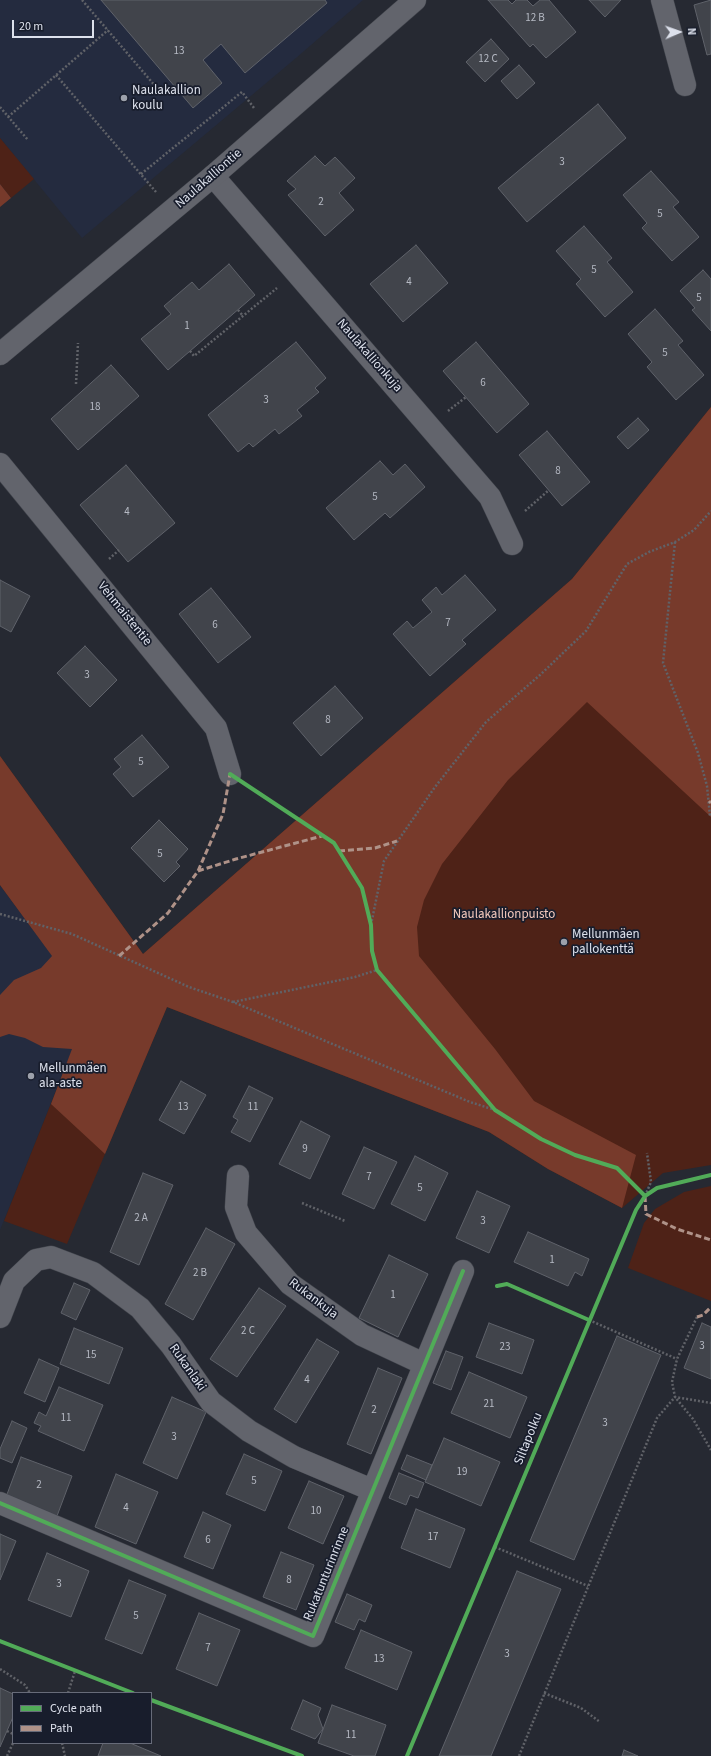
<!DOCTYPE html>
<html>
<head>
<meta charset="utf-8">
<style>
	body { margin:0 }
	#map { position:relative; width:711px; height:1756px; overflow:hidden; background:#262932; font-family:"Source Sans 3",sans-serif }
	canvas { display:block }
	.legend { position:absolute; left:12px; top:1692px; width:140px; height:52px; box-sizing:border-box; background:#181d2c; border:1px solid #676b79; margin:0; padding:5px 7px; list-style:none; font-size:12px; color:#dde1ec }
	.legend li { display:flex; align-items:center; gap:8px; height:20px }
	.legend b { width:20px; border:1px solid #676b79 }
	.north { position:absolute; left:659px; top:12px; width:40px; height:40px; -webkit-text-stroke:3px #181d2c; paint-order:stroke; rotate:88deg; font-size:11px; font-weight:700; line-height:16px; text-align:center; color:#dde1ec }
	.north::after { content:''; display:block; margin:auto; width:14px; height:18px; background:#dde1ec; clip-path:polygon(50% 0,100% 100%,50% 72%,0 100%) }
	.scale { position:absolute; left:12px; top:20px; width:82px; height:18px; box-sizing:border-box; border:2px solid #dde1ec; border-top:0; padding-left:5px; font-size:12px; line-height:14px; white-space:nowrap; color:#dde1ec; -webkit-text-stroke:3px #181d2c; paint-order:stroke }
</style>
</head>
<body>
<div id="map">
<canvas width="711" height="1756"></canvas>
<ul class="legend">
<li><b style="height:5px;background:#51ab58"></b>Cycle path</li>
<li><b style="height:5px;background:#af9288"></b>Path</li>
</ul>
<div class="north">N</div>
<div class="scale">20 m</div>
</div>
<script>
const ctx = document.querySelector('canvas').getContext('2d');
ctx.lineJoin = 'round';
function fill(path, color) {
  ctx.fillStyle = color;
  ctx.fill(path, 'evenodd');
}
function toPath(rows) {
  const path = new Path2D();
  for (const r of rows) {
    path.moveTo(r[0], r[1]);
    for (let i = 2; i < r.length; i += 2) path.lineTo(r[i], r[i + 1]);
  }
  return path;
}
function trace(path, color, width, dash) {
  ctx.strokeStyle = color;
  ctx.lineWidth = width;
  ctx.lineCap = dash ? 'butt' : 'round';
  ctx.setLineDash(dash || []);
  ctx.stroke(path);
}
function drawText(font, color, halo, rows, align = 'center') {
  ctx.font = font + ' "Source Sans 3",sans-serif';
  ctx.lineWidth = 3.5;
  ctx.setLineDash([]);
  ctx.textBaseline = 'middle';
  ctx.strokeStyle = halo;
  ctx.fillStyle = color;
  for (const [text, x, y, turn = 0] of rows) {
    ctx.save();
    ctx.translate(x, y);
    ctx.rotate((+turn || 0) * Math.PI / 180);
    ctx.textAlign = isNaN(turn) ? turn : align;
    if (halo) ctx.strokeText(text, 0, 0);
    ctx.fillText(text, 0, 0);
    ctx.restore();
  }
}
fill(toPath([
	[0,0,363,0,296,58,82,238,0,138],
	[0,885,90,1006,0,1230]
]), '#242b3f');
fill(toPath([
	[0,138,34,179,11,198,0,184],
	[711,407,711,1165,663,1173,622,1208,548,1169,489,1132,167,1007,67,1244,4,1221,90,1006,0,885,0,756,143,954,572,579],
	[711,1186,711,1301,628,1268,644,1223,655,1209,684,1192]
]), '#4e2217');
fill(toPath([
	[0,184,11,198,0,207],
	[711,407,711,817,587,702,508,780,442,864,424,900,417,927,419,956,495,1049,534,1101,636,1155,622,1208,548,1169,489,1132,167,1007,105,1154,51,1104,72,1049,43,1047,25,1038,9,1034,0,1037,0,995,14,980,41,968,52,956,0,885,0,756,143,954,572,579]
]), '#773a2b');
const building = toPath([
	[101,0,325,0,327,3,245,73,221,44,203,60,222,83,193,108,101,0],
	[488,0,508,0,512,4,516,0,527,0,533,6,540,0,549,0,576,32,546,58,533,44,530,47,488,0],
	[589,0,621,0,605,17,589,0],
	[711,0,711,54,707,55,694,5,711,0],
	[491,39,509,59,485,82,466,62,491,39],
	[519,65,535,83,517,99,501,81,519,65],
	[598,104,626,138,527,222,498,188,598,104],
	[315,156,325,166,335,157,355,178,339,193,354,210,325,236,288,195,296,189,287,181,315,156],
	[651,171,679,202,673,207,699,237,672,261,642,228,647,223,623,195,651,171],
	[584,226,612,258,607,262,633,292,605,317,576,284,581,279,556,251,584,226],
	[416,245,448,283,403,322,370,284,416,245],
	[229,264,255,295,168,370,141,339,171,314,164,306,192,282,199,290,229,264],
	[703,270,711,279,711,331,692,310,695,308,680,291,703,270],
	[655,309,683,341,678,345,704,375,676,400,647,367,652,362,628,334,655,309],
	[296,342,326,378,315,388,319,392,297,410,302,416,279,434,275,429,253,447,249,443,238,452,208,415,296,342],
	[476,342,529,404,497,433,443,371,476,342],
	[111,365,139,396,78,450,51,419,111,365],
	[638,418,649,430,628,449,617,437,638,418],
	[547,431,590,482,562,506,519,455,547,431],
	[380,461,393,475,405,464,425,487,390,518,385,513,354,540,326,508,380,461],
	[126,465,175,523,128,562,80,505,126,465],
	[465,575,496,610,462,640,466,644,430,676,393,634,407,621,413,628,432,612,422,600,436,587,442,595,465,575],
	[0,580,30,596,11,632,0,626,0,580],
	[211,588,251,637,218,663,179,614,211,588],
	[85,646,117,680,90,707,57,673,85,646],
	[335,686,363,718,321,756,293,723,335,686],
	[142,735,169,767,133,797,113,774,121,767,114,759,142,735],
	[159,820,188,849,176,862,180,866,164,882,131,848,159,820],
	[181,1081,206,1095,184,1134,159,1120,181,1081],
	[249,1086,273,1098,250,1142,231,1132,238,1120,233,1117,249,1086],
	[301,1121,330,1136,310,1179,279,1164,301,1121],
	[364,1147,397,1162,374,1209,342,1194,364,1147],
	[415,1156,448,1173,425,1221,391,1204,415,1156],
	[143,1173,173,1185,139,1265,110,1252,143,1173],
	[477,1191,510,1206,489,1253,456,1238,477,1191],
	[206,1228,235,1244,193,1320,165,1304,206,1228],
	[528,1232,589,1259,582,1276,575,1272,568,1286,514,1262,528,1232],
	[389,1255,428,1274,398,1337,359,1318,389,1255],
	[74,1283,90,1290,76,1320,61,1313,74,1283],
	[259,1288,286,1306,237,1377,210,1359,259,1288],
	[489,1323,534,1340,522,1374,476,1357,489,1323],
	[702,1323,711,1327,711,1379,684,1368,702,1323],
	[74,1328,123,1348,109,1384,60,1364,74,1328],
	[617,1336,661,1355,574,1560,530,1541,617,1336],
	[317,1339,339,1352,296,1423,274,1409,317,1339],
	[446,1351,463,1357,451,1390,433,1383,446,1351],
	[39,1359,59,1368,45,1402,24,1393,39,1359],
	[378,1368,402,1378,371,1454,347,1444,378,1368],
	[469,1372,527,1397,510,1438,451,1413,469,1372],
	[59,1387,103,1405,84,1451,38,1431,41,1426,34,1423,39,1412,46,1416,59,1387],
	[172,1397,206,1412,177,1479,143,1463,172,1397],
	[12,1421,27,1428,12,1463,0,1458,0,1449,12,1421],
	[444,1438,500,1462,481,1506,425,1482,444,1438],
	[244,1454,282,1471,265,1511,226,1494,244,1454],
	[407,1455,432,1465,426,1480,401,1469,407,1455],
	[21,1457,72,1476,57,1516,6,1497,21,1457],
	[399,1473,424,1483,418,1498,410,1495,406,1505,389,1498,399,1473],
	[116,1474,158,1492,136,1544,95,1527,116,1474],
	[309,1481,344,1496,323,1544,288,1528,309,1481],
	[416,1509,465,1529,450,1568,401,1548,416,1509],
	[203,1512,231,1525,213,1569,184,1557,203,1512],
	[0,1534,16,1541,0,1580,0,1534],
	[281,1552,314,1565,296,1610,263,1597,281,1552],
	[47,1553,89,1571,71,1617,28,1600,47,1553],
	[517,1571,561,1589,491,1756,439,1756,517,1571],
	[129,1580,166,1595,142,1654,105,1639,129,1580],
	[347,1594,372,1605,365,1622,359,1619,354,1630,335,1622,347,1594],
	[199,1613,240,1630,217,1686,176,1669,199,1613],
	[361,1630,412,1652,397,1690,345,1668,361,1630],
	[0,1688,13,1694,13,1717,0,1747,0,1688],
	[303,1700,321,1708,318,1715,323,1729,315,1739,291,1729,303,1700],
	[332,1705,386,1725,375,1756,354,1756,318,1743,332,1705],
	[103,1743,130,1743,161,1756,98,1756,103,1743],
	[624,1750,638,1756,622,1756,624,1750]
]);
fill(building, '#41444b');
trace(building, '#5f626a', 1);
const street = toPath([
	[662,0,685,85],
	[213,176,490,497,512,544],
	[0,464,216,728,230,774],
	[238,1176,236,1207,246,1233,290,1284,362,1335,424,1364],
	[0,1317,14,1281,36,1260,51,1257,93,1273,140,1308,171,1345,211,1402,249,1431,294,1457,372,1490],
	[0,1503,313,1636,463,1271]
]);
const secondary = toPath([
	[0,354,213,176,415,0]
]);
trace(street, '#41444c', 23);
trace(secondary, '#41444c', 23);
trace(toPath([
	[82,0,156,87],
	[56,75,156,192],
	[0,107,28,140],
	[8,117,108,30],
	[141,174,242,92,254,108],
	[238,310,243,316],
	[190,351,194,356,277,288],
	[76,384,78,343],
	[448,411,466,397],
	[525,511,549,490],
	[675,542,663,663,698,753,707,786,710,816],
	[109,559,119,550],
	[0,914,72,934,189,987,233,1002,470,1102,495,1110],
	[371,925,384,861,435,787,486,722,540,675,586,631,627,564,649,552,675,542,694,530,711,511],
	[233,1002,355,977,377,970],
	[645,1196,651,1182,647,1153],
	[302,1203,345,1221],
	[697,1317,677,1359,672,1382,675,1397,693,1419,711,1450],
	[589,1320,677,1359],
	[495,1547,588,1586],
	[0,1669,25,1685,30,1693],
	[68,1693,75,1671],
	[544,1693,581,1708,600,1722],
	[7,1731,13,1734],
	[62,1743,65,1756],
	[7,1756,13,1743],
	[519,1756,657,1418,675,1397,711,1403]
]), '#606268', 2.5, [2, 2]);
trace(street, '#62646c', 22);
trace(secondary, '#62646c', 22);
trace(toPath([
	[709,801,711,803],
	[339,851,375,848,397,841],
	[198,871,236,859,322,836],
	[119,956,168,913,198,871,223,814,230,774],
	[645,1196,646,1214,677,1229,711,1240],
	[697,1317,703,1315,711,1307]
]), '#af9288', 3, [6, 3]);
trace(toPath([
	[230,774,334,843,362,888,371,925,372,951,377,970,495,1110,541,1139,575,1155,617,1168,645,1196],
	[497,1286,507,1284,589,1320],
	[0,1503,313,1636,463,1271],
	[0,1641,133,1693],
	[151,1700,302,1756],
	[407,1756,636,1210,645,1196,657,1188,711,1175]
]), '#51ab58', 4);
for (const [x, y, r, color] of [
	[124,98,4,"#9da1ab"],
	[564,942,4,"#9da1ab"],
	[31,1076,4,"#9da1ab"]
]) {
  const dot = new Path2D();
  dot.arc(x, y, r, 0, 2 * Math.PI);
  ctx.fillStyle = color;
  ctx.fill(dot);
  trace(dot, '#181d2c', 1.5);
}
drawText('11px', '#b6bac4', null, [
	["12 B",535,19],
	["13",179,52],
	["12 C",488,60],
	["3",562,163],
	["2",321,203],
	["5",660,215],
	["5",594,271],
	["4",409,283],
	["5",699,299],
	["1",187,327],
	["5",665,354],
	["6",483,384],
	["3",266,401],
	["18",95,408],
	["8",558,472],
	["5",375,498],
	["4",127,513],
	["7",448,624],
	["6",215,626],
	["3",87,676],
	["8",328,721],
	["5",141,763],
	["5",160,855],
	["13",183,1108],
	["11",253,1108],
	["9",305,1150],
	["7",369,1178],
	["5",420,1189],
	["2 A",141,1219],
	["3",483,1222],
	["1",552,1261],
	["2 B",200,1274],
	["1",393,1296],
	["2 C",248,1332],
	["3",702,1347],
	["23",505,1348],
	["15",91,1356],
	["4",307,1381],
	["21",489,1405],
	["2",374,1411],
	["11",66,1419],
	["3",605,1424],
	["3",174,1438],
	["19",462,1473],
	["5",254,1482],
	["2",39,1486],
	["4",126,1509],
	["10",316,1512],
	["17",433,1538],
	["6",208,1541],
	["8",289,1581],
	["3",59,1585],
	["5",136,1617],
	["7",208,1649],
	["3",507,1655],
	["13",379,1660],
	["11",351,1736]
]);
drawText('13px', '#dde1ec', '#181d2c', [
	["Naulakallion",132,91],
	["koulu",132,106],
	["Mellunmäen",572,935],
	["pallokenttä",572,950],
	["Mellunmäen",39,1069],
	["ala-aste",39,1084]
], 'left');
drawText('13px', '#dde1ec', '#181d2c', [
	["Naulakalliontie",209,179,-41],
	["Naulakallionkuja",369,356,49],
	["Vehmaistentie",124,614,51],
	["Rukankuja",313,1299,37],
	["Rukanlaki",187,1368,55],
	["Siltapolku",529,1439,-68],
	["Rukatunturinrinne",327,1574,-68]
]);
drawText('13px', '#f5cabd', '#181d2c', [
	["Naulakallionpuisto",504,915]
]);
</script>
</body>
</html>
